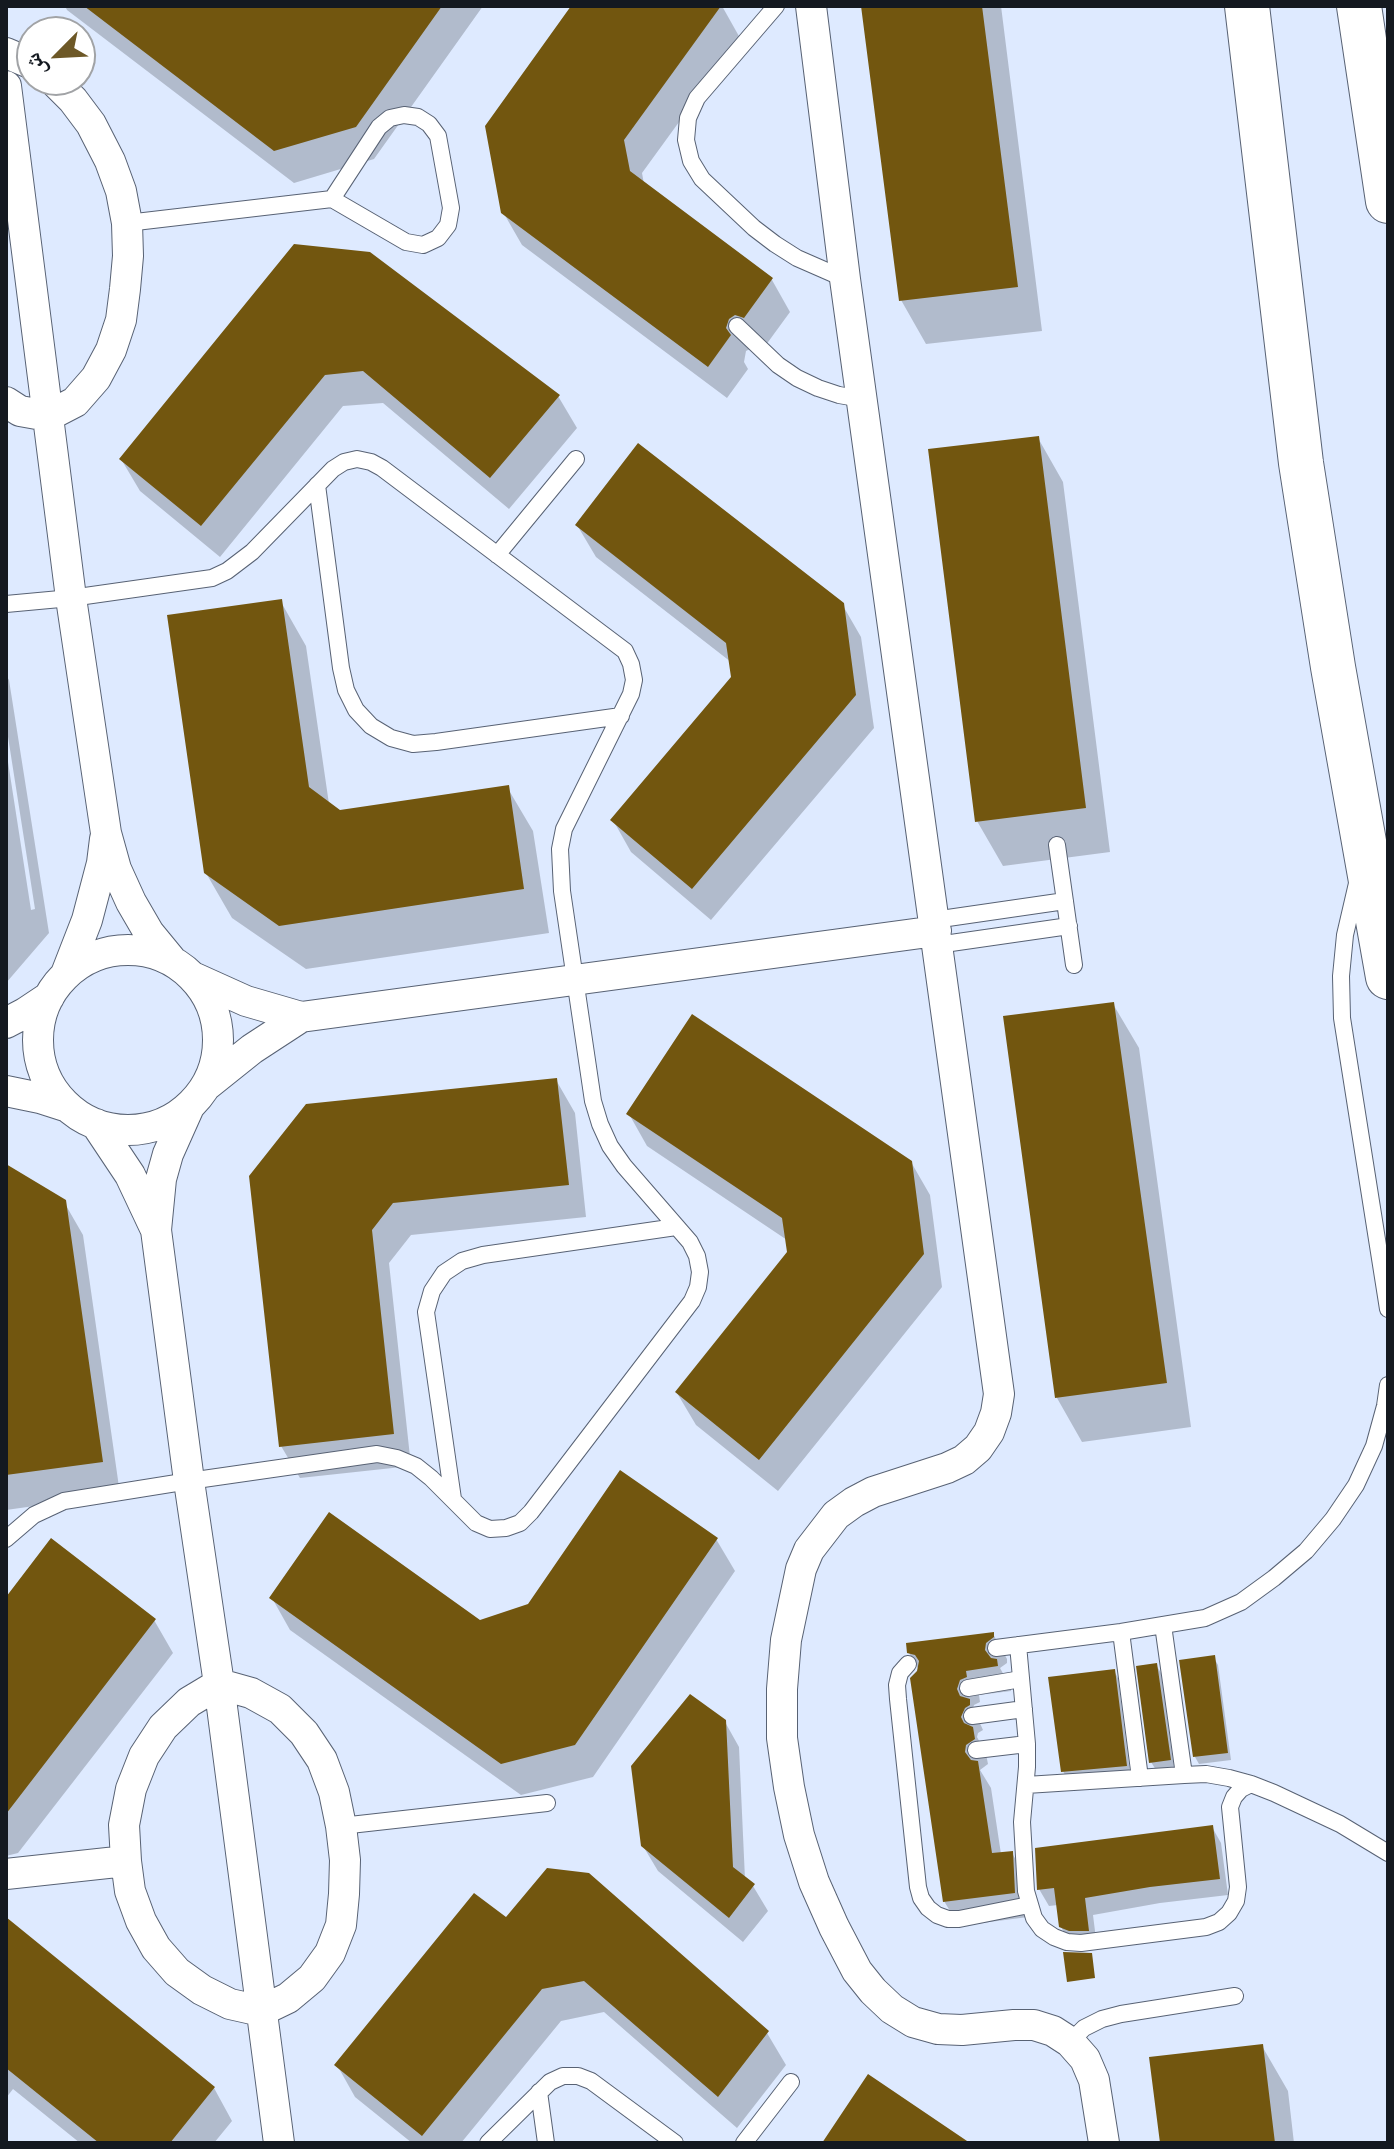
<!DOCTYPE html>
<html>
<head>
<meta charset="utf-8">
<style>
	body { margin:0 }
	#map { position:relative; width:1394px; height:2149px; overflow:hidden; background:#deeaff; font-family:Helvetica,"Noto Naskh Arabic",sans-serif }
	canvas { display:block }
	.frame { position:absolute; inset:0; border:8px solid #141920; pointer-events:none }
	.north { position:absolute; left:16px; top:16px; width:80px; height:80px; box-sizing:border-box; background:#fff; border:2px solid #a1a3a6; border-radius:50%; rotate:246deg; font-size:22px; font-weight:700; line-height:32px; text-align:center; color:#141920 }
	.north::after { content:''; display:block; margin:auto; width:28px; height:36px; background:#6d5827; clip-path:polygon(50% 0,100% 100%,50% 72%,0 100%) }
</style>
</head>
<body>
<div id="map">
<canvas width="1394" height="2149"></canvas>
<div class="frame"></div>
<div class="north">ش</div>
</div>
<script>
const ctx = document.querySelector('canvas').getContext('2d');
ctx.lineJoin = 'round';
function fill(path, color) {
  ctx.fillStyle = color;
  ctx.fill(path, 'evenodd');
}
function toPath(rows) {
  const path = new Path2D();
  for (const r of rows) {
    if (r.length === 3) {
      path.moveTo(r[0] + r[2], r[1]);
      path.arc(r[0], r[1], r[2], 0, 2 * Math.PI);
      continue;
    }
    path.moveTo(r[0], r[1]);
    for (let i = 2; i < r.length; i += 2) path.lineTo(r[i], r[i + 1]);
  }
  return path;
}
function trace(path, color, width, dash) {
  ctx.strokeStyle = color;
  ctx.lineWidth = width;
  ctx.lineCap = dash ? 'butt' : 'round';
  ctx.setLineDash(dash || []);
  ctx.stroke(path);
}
fill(toPath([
	[65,6,483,6,374,159,294,183,67,10],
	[574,6,722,6,740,38,642,173,644,184,772,280,790,312,763,349,754,347,746,351,744,362,748,369,727,398,522,245,503,212],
	[863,6,1001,6,1042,331,926,344,901,300],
	[295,246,558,396,577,428,509,509,383,403,343,406,220,557,140,491,121,459],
	[1038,438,1063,482,1110,852,1003,866,977,821],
	[577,525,842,604,861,637,874,728,711,920,631,852,613,820,733,678,731,662,596,557],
	[281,602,306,646,329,804,339,812,507,787,533,831,549,933,306,969,232,918,206,873],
	[6,675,9,680,49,933,6,983,6,749,31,910,35,909,6,724],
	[1113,1004,1139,1048,1191,1427,1082,1442,1057,1398,1005,1018],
	[556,1080,575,1113,586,1217,411,1235,389,1263,411,1466,300,1478,281,1446,251,1177],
	[629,1114,911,1162,930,1195,942,1287,778,1491,696,1425,677,1393,789,1252,787,1240,647,1146],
	[6,1166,64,1202,83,1235,120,1494,6,1510],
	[716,1539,735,1571,593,1777,521,1795,290,1630,272,1598,479,1622],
	[6,1600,154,1620,173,1653,18,1853,6,1856],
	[993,1634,1007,1659,1007,1663,1000,1668,1010,1686,1011,1691,979,1695,980,1702,974,1705,973,1708,983,1730,978,1733,977,1737,986,1754,988,1764,980,1770,991,1788,1001,1854,1012,1853,1026,1878,1028,1917,959,1926,944,1901,919,1670,909,1653],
	[1214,1658,1218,1665,1231,1760,1199,1764,1195,1757],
	[1156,1665,1161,1673,1174,1768,1156,1770,1151,1762],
	[1114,1671,1118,1678,1130,1773,1067,1779,1063,1771],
	[725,1722,739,1747,745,1879,753,1886,768,1911,743,1942,658,1871,643,1846],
	[1212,1827,1221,1843,1228,1895,1160,1903,1093,1915,1097,1947,1071,1944,1061,1927,1058,1905,1049,1906,1039,1889],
	[506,1920,767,2033,786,2065,737,2128,604,2012,561,2021,461,2143,412,2143,355,2097,337,2065],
	[6,1938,214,2088,232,2121,214,2143,80,2143,13,2089,6,2098],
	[1262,2046,1288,2091,1294,2143,1162,2143]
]), '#0003');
fill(toPath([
	[84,6,442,6,356,127,274,151],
	[571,6,721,6,624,140,630,171,773,278,744,318,735,315,729,319,726,328,731,335,708,367,501,213,485,126],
	[861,6,982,6,1018,287,899,301],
	[294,244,370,252,560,395,490,478,363,371,325,375,201,526,119,459],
	[1039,436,1086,808,975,822,928,449],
	[638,443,844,603,856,695,692,889,610,820,731,677,726,643,575,525],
	[282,599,309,787,340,810,509,785,524,889,279,926,204,873,167,615],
	[1114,1002,1167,1383,1055,1398,1003,1016],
	[692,1014,912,1161,924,1254,759,1460,675,1392,787,1252,782,1218,626,1114],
	[557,1078,569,1185,393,1203,372,1230,394,1434,279,1447,249,1176,306,1104],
	[6,1164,66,1200,103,1462,6,1475],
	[620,1470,718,1538,575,1745,501,1764,269,1598,329,1512,480,1620,528,1604],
	[51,1538,156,1619,6,1814,6,1597],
	[994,1632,994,1637,986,1643,985,1650,991,1658,997,1659,998,1666,966,1671,967,1677,960,1680,957,1689,960,1696,970,1699,970,1705,965,1708,961,1717,964,1723,973,1727,975,1739,966,1745,965,1752,971,1760,978,1761,992,1853,1013,1851,1015,1893,943,1902,910,1678,917,1671,919,1661,915,1655,907,1653,906,1643],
	[1215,1655,1228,1753,1193,1757,1179,1660],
	[1157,1663,1171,1760,1149,1763,1136,1666],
	[1115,1669,1127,1766,1061,1772,1048,1677],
	[690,1694,726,1720,733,1867,755,1884,729,1918,641,1846,631,1766],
	[1213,1825,1220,1879,1150,1887,1085,1898,1089,1931,1069,1931,1059,1927,1054,1888,1037,1890,1035,1848],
	[547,1868,589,1873,769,2031,718,2097,584,1981,542,1989,422,2136,334,2065,474,1893,506,1917],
	[6,1917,215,2087,170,2143,99,2143,6,2068],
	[1063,1952,1092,1953,1095,1978,1067,1982],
	[1263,2044,1275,2143,1160,2143,1149,2057],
	[868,2074,970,2143,822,2143]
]), '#72560f');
const service = toPath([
	[776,6,697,98,688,118,686,140,691,161,702,179,754,228,775,244,797,258,845,279],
	[404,115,418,117,429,124,438,136,451,208,448,225,438,238,423,245,406,242,332,199,379,127,390,118,404,115],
	[127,223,332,199],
	[737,326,778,365,797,378,818,388,839,395,862,399],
	[317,485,341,668,346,690,356,710,371,726,391,738,413,744,436,742,621,716],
	[497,555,576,459],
	[6,604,71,598,212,578,227,571,252,552,333,469,344,462,357,459,371,462,382,468,625,651,631,664,634,680,631,694,564,829,560,849,562,891,593,1101,600,1124,610,1146,624,1166,690,1242,697,1256,700,1272,698,1287,692,1301,531,1512,520,1523,506,1528,490,1529,476,1523,431,1478,416,1466,397,1458,377,1454,189,1481,64,1501,34,1515,6,1539],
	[1057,845,1074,965],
	[1358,879,1345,935,1341,976,1342,1018,1388,1309],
	[934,920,1065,901],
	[937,945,1069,926],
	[453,1499,426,1312,432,1291,444,1273,462,1261,483,1255,676,1227],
	[1163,1625,1184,1775],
	[1121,1632,1140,1778],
	[1018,1645,1027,1744,1027,1767,1022,1822,1026,1891,1034,1918,1042,1929,1054,1937,1067,1942,1081,1943,1206,1927,1219,1922,1229,1913,1236,1901,1238,1887,1230,1807,1234,1797,1241,1789,1251,1784],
	[996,1648,1121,1632,1205,1618,1241,1602,1274,1578,1306,1551,1333,1519,1356,1485,1374,1446,1385,1406,1388,1385],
	[908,1664,900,1673,897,1685,898,1699,918,1887,921,1898,928,1908,937,1915,948,1919,959,1919,1029,1905],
	[968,1688,1021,1679],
	[972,1716,1024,1709],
	[976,1750,1027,1744],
	[1026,1785,1184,1775,1206,1774,1229,1778,1251,1784,1274,1793,1340,1824,1388,1853],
	[341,1826,547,1803],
	[1070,2042,1084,2028,1102,2019,1121,2014,1235,1996],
	[539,2092,546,2143],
	[488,2143,550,2082,563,2076,578,2076,591,2081,675,2143],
	[744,2143,791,2082]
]);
const minor = toPath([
	[811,6,845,279,999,1394,996,1413,989,1432,978,1448,964,1460,947,1468,873,1492,854,1502,836,1515,809,1550,801,1569,786,1640,782,1689,782,1738,789,1787,799,1835,814,1882,834,1927,857,1971,873,1991,892,2009,913,2022,938,2029,962,2030,1014,2025,1034,2025,1053,2031,1070,2042,1085,2059,1094,2080,1104,2143],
	[6,53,32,64],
	[6,86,71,598,106,833,116,869,131,902,149,933,172,961],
	[6,402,20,411,48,416,75,402,96,378,111,350,121,320,125,289,128,256,127,223,121,191,110,161,91,124,73,100,53,80],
	[128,1040,90],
	[66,974,87,920,102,863,105,839],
	[195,978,246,1001,301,1017,936,931],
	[6,1023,25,1013,49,997],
	[207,1085,252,1049,301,1017],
	[6,1091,40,1098,68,1107],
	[189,1107,168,1154,161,1179,156,1230,189,1481,219,1684,279,2143],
	[96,1124,130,1175,155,1228],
	[219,1684,251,1693,280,1709,304,1733,322,1760,334,1792,341,1826,345,1860,344,1894,341,1925,330,1953,312,1978,288,1998,261,2011,230,2004,202,1990,177,1972,156,1948,141,1921,130,1891,126,1861,124,1825,131,1789,144,1756,163,1727,189,1702,219,1684],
	[6,1874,126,1861]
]);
const motorway = toPath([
	[1247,6,1301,463,1333,667,1388,977],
	[1359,6,1388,201]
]);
trace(service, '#586274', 18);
trace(minor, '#586274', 32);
trace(motorway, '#586274', 46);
trace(service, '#fff', 16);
trace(minor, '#fff', 30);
trace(motorway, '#fff', 44);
</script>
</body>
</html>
